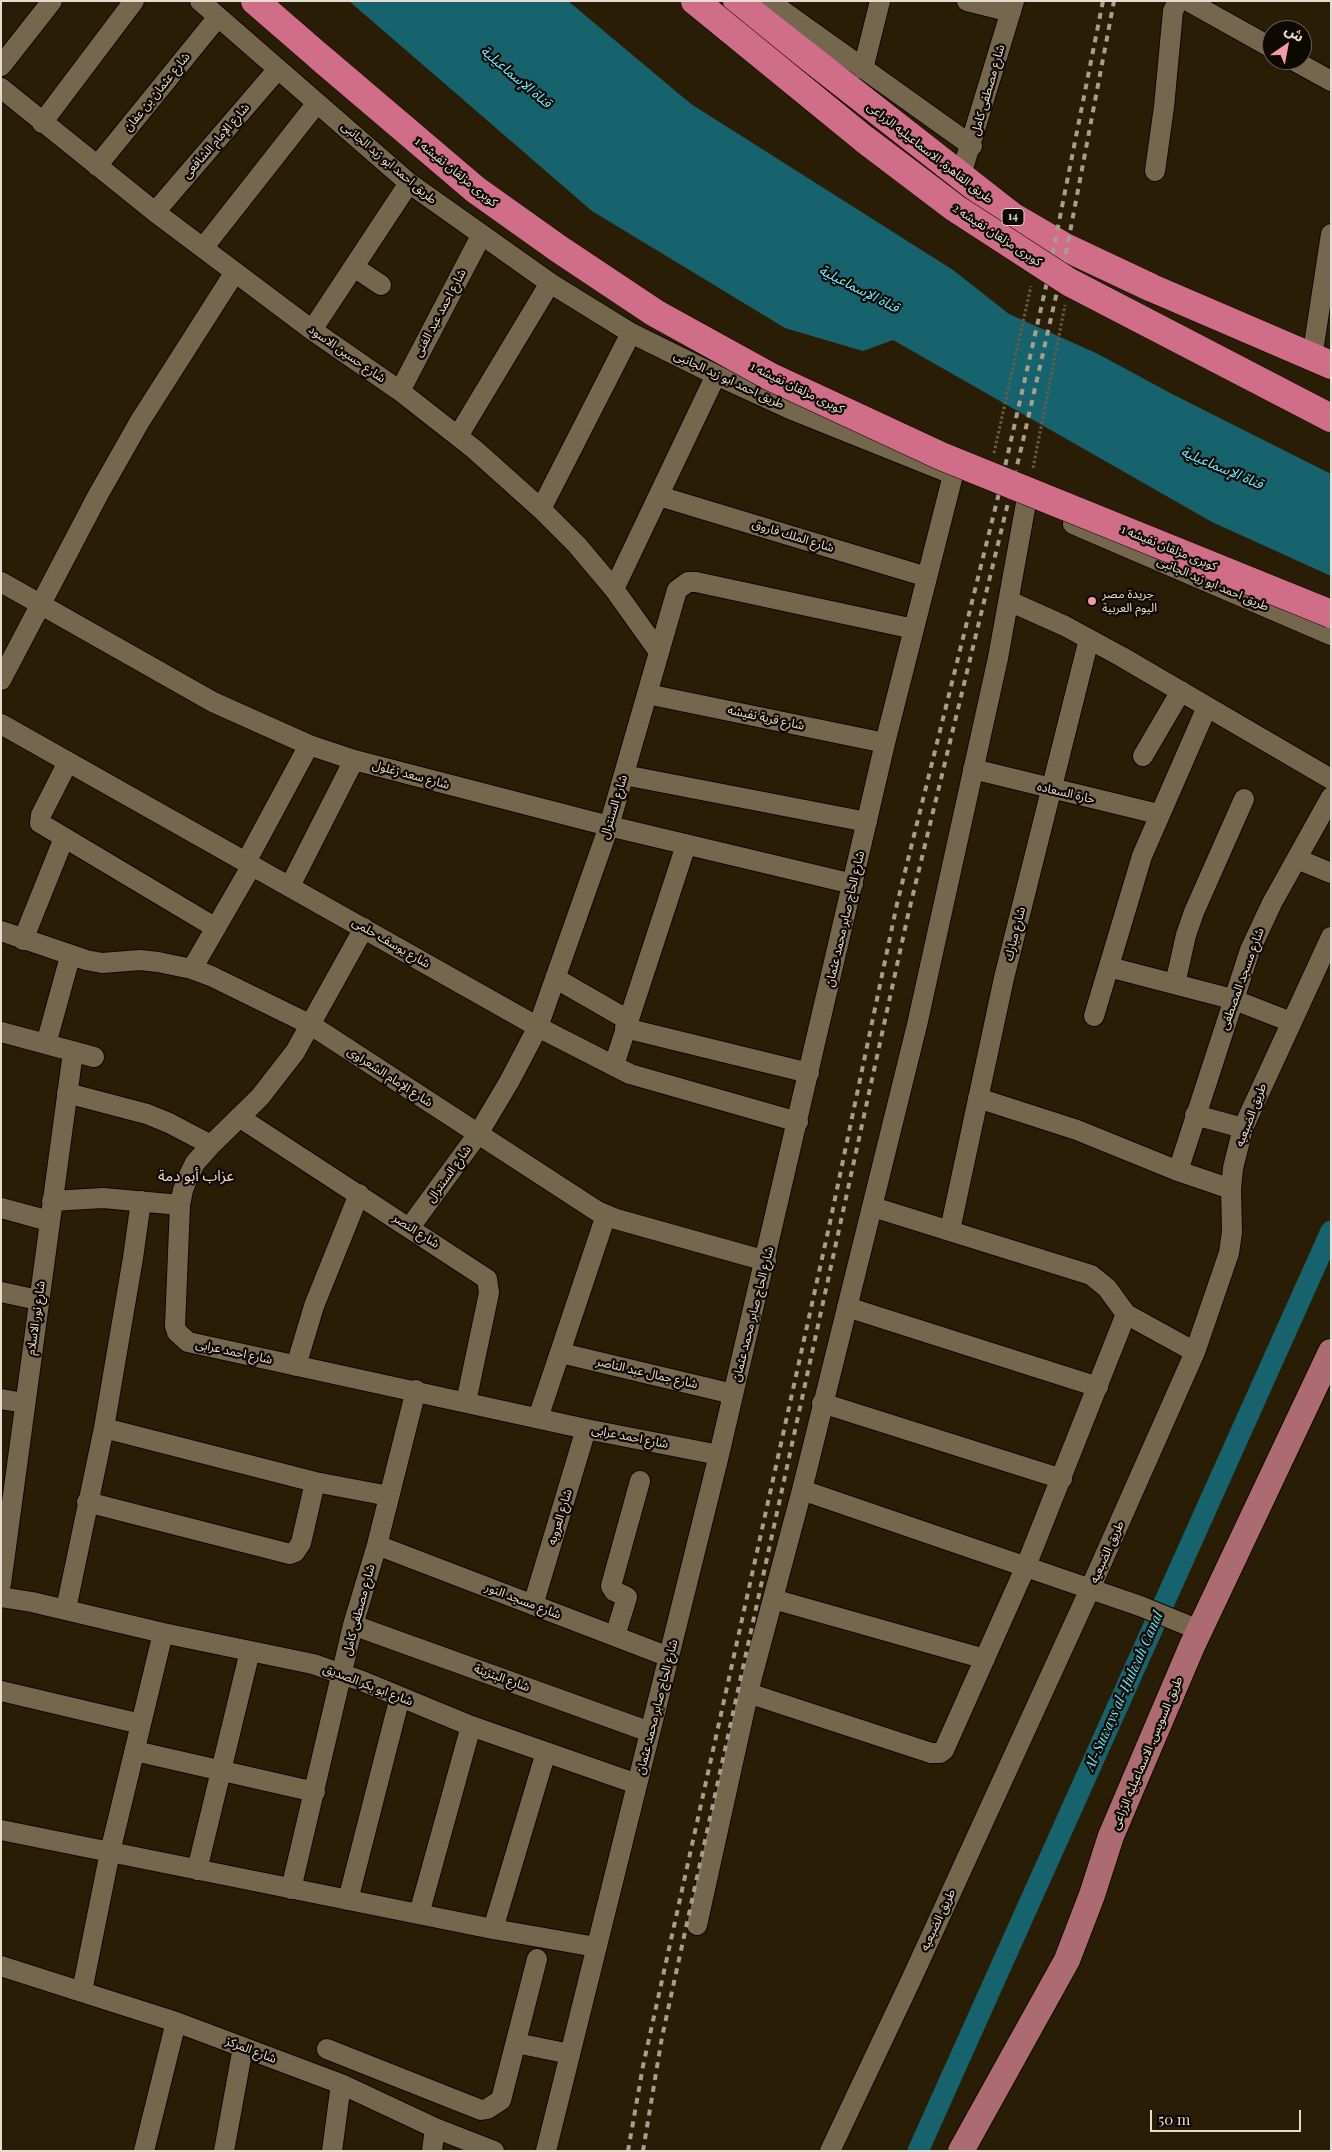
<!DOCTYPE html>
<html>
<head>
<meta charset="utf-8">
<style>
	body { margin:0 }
	#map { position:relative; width:1332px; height:2152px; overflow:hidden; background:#2a1d06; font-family:"Playfair Display","Noto Sans Arabic",serif }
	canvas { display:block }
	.frame { position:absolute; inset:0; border:2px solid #e6ddd0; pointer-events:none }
	.north { position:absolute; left:1262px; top:20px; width:50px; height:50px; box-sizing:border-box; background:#0e0802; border:1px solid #645d54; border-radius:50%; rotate:33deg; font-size:14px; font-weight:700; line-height:20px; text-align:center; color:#e6ddd0 }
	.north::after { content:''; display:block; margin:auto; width:18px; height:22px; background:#f39aa9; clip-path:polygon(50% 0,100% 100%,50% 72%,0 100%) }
	.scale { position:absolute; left:1150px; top:2110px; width:151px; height:22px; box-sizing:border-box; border:2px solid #e6ddd0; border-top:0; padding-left:6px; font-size:15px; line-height:18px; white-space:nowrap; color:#e6ddd0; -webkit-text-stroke:4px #0e0802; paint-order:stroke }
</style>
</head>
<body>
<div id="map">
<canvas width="1332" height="2152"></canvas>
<div class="frame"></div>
<div class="north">ش</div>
<div class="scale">50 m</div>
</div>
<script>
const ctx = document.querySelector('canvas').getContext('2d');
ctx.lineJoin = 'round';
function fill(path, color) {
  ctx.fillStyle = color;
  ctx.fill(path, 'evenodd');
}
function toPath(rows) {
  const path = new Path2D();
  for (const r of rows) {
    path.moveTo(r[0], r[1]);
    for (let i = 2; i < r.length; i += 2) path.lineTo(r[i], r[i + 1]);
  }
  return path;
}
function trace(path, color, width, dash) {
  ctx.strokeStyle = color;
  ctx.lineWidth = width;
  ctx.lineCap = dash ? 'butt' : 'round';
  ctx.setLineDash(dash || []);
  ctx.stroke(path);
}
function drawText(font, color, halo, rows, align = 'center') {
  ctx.font = font + ' "Playfair Display","Noto Sans Arabic",serif';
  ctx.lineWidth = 4.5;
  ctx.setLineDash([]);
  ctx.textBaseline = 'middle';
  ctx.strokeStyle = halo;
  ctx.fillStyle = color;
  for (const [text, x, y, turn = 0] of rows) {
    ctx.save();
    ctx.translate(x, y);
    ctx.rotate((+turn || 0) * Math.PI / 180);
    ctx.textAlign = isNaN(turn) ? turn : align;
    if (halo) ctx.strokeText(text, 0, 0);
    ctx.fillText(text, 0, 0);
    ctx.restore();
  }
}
fill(toPath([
	[349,1,568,1,691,104,953,270,1009,314,1098,354,1172,394,1331,474,1331,576,1212,522,893,340,863,351,785,328,592,211]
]), '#17636d');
trace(toPath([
	[918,2151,1331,1231]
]), '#17636d', 21);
const minor = toPath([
	[200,1,409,183,550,283,631,333,716,375,790,409,947,472],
	[769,1,972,146],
	[967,1,1011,12],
	[1188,1,1272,48],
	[1293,60,1331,81],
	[1,66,52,1],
	[863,69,880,1],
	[1,88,155,212,312,330,400,391,474,449,541,509,577,545,614,589,659,652],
	[42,123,134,1],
	[97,166,218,17],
	[1155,171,1164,107,1173,11,1178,1],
	[960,178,1014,1],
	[155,212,278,69],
	[203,248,317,103],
	[354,267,381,285],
	[312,330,409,183],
	[1312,358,1331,234],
	[400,391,481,236],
	[458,436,550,283],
	[659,496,927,577],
	[541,509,631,333],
	[1073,524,1331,635],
	[1,582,213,702,309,745,354,760,609,826,853,884],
	[614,589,716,375],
	[1009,601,1065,626,1122,657,1331,779],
	[1,680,98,495,140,421,235,272],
	[647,694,885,743],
	[1,724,538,1027,630,1074,798,1122],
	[1143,756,1181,691],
	[68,762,41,815,40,823,216,928],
	[973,769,1158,814],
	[624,775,867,822],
	[1297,859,1331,873],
	[246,862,309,745],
	[290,886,354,760],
	[364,928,295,1052,260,1097,211,1145,195,1163,188,1177,183,1190,180,1205,175,1326,177,1332,188,1342,586,1429,719,1455],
	[1,931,86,960,102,963,140,960,158,962,192,969,211,976,311,1025,597,1211,616,1219,766,1261],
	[23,940,64,838],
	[1109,967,1232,999,1291,1022],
	[192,969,252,865],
	[555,978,628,1020],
	[1175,984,1186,935,1194,912,1244,799],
	[1094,1016,1142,856,1207,707],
	[625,1028,809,1073],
	[1,1032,94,1057],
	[46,1044,70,957],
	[614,1065,686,845],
	[67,1093,147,1114,169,1123,211,1145],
	[978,1098,1077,1130,1178,1171,1231,1189],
	[1195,1115,1243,1128],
	[239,1117,487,1279,489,1293,466,1402],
	[1178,1171,1250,950,1272,903,1331,797],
	[52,1201,103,1198,180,1205],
	[873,1207,1091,1275,1107,1288,1126,1314,1195,1352],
	[1,1208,49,1221],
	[410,1227,478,1134,509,1082,538,1027,609,826,677,590,688,582,696,582,914,629],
	[950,1230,1004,978,1089,639],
	[1,1292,38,1300],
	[847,1307,1098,1387],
	[561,1353,733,1394],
	[296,1366,314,1306,359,1194],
	[1,1399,24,1403],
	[822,1403,1062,1479],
	[538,1418,606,1215],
	[104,1428,315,1482,389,1496],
	[802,1490,1140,1606,1199,1630],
	[87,1502,290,1554,295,1552,301,1543,315,1482],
	[377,1545,669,1657],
	[1,1584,73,1052],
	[1,1597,32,1602,163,1633,313,1664,362,1681,471,1726,637,1784],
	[773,1599,985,1659],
	[533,1605,586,1429],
	[66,1609,104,1428,133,1258,141,1201],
	[353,1625,650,1732],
	[615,1636,627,1597,614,1591,611,1586,640,1481],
	[1,1691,141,1724],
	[748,1693,931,1753,940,1753,944,1750,1026,1566,1126,1314],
	[135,1751,315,1792],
	[1,1830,493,1929,596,1947],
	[197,1870,250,1651],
	[291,1889,353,1625,377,1545,416,1390],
	[348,1900,400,1697],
	[419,1914,471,1726],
	[697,1925,751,1681,802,1490,917,1025,998,658,1026,503],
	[493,1929,546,1752],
	[1,1966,176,2022,341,2084,435,2128,494,2151],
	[82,1991,110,1852,163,1633],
	[516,2043,570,2054],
	[327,2049,481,2110,487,2109,501,2100,537,1959],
	[144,2151,176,2022],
	[224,2151,243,2047],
	[332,2151,341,2084],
	[432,2151,435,2128],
	[546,2151,719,1455,885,743,953,475],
	[830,2151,911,1980,1090,1589,1195,1352,1229,1253,1232,1232,1231,1189,1233,1168,1243,1128,1331,937]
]);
const major = toPath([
	[961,2151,1067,1960,1092,1895,1111,1836,1192,1646,1331,1352]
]);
const highway = toPath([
	[255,1,322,59],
	[737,1,1012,216,1067,248,1152,288,1331,365]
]);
trace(minor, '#120700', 22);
trace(major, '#120700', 28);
trace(highway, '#120700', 29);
trace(toPath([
	[994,453,1031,286],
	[1033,468,1065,305]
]), '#685c49', 3, [2.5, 2.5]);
trace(minor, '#75664e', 20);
trace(major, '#ac6a71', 26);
trace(highway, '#d06d89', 28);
trace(toPath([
	[628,2151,643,2066,829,1227,897,904,999,493,1047,282,1103,1],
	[643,2151,662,2037,908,915,1022,445,1067,248,1114,1]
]), '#a89e8e', 4, [6, 6]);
const highwayBridge = toPath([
	[695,1,864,139,955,208,1069,282,1331,418],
	[322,59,476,190,559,249,655,313,771,377,941,456,1331,614]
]);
trace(highwayBridge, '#120700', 29, []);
trace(highwayBridge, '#d06d89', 28);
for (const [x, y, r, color] of [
	[1092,601,5,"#f39aa9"]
]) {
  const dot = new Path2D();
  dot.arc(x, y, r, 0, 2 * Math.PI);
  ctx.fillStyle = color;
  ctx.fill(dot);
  trace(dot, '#0e0802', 2);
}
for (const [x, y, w] of [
	[1013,217,22]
]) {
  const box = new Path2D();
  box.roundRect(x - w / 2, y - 8.5, w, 17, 4);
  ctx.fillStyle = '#0e0802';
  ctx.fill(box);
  trace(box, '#e6ddd0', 1);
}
drawText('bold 11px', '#e6ddd0', null, [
	["14",1013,217]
]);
drawText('12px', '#e6ddd0', '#0e0802', [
	["شارع مصطفى كامل",988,90,-74],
	["شارع عثمان بن عفان",157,92,-51],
	["شارع الإمام الشافعى",216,141,-49],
	["طريق القاهرة, الاسماعيليه الزراعى",930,153,38],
	["طريق احمد ابو زيد الجانبى",389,163,40],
	["كوبرى مزلقان نفيشه 1",456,172,39],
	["كوبرى مزلقان نفيشه 2",997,235,33],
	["شارع احمد عبد الغنى",440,313,-62],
	["شارع حسين الاسود",347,354,35],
	["طريق احمد ابو زيد الجانبى",729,380,25],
	["كوبرى مزلقان نفيشه 1",797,388,26],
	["شارع الملك فاروق",793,536,17],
	["كوبرى مزلقان نفيشه 1",1169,548,22],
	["طريق احمد ابو زيد الجانبى",1213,584,23],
	["شارع قرية نفيشه",766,718,12],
	["شارع سعد زغلول",411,775,15],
	["حارة السعاده",1066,793,13],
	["شارع السنترال",614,807,-73],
	["شارع الحاج صابر محمد عثمان",845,919,-77],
	["شارع مبارك",1015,934,-76],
	["شارع يوسف حلمى",391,943,30],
	["شارع مسجد المصطفى",1242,979,-70],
	["شارع الإمام الشعراوى",390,1077,33],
	["طريق الضبعيه",1251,1115,-69],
	["شارع السنترال",449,1174,-54],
	["شارع النصر",416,1231,33],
	["شارع الحاج صابر محمد عثمان",753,1314,-76],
	["شارع نور الاسلام",36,1318,-82],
	["شارع احمد عرابى",234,1352,12],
	["شارع جمال عبد الناصر",647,1373,13],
	["شارع احمد عرابى",630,1437,11],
	["شارع العروبه",560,1517,-73],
	["طريق الضبعيه",1107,1552,-66],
	["شارع مسجد النور",523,1601,21],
	["شارع مصطفى كامل",359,1610,-75],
	["شارع البنزينة",502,1678,20],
	["شارع ابو بكر الصديق",368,1685,21],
	["شارع الحاج صابر محمد عثمان",657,1707,-76],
	["طريق السويس, الاسماعيليه الزراعى",1147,1753,-67],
	["طريق الضبعيه",938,1920,-65],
	["شارع المركز",251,2050,21]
]);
drawText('12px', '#e6ddd0', '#0e0802', [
	["جريدة مصر",1102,594],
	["اليوم العربية",1102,608]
], 'left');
drawText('italic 14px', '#64ebff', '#0e0802', [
	["قناة الإسماعيلية",516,77,40],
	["قناة الإسماعيلية",859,289,27],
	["قناة الإسماعيلية",1222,468,23],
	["Al-Suways al-Ḥulwah Canal",1124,1691,-66]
]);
drawText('15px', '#efdec3', '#0e0802', [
	["عزاب أبو دمة",196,1176]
]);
</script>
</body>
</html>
